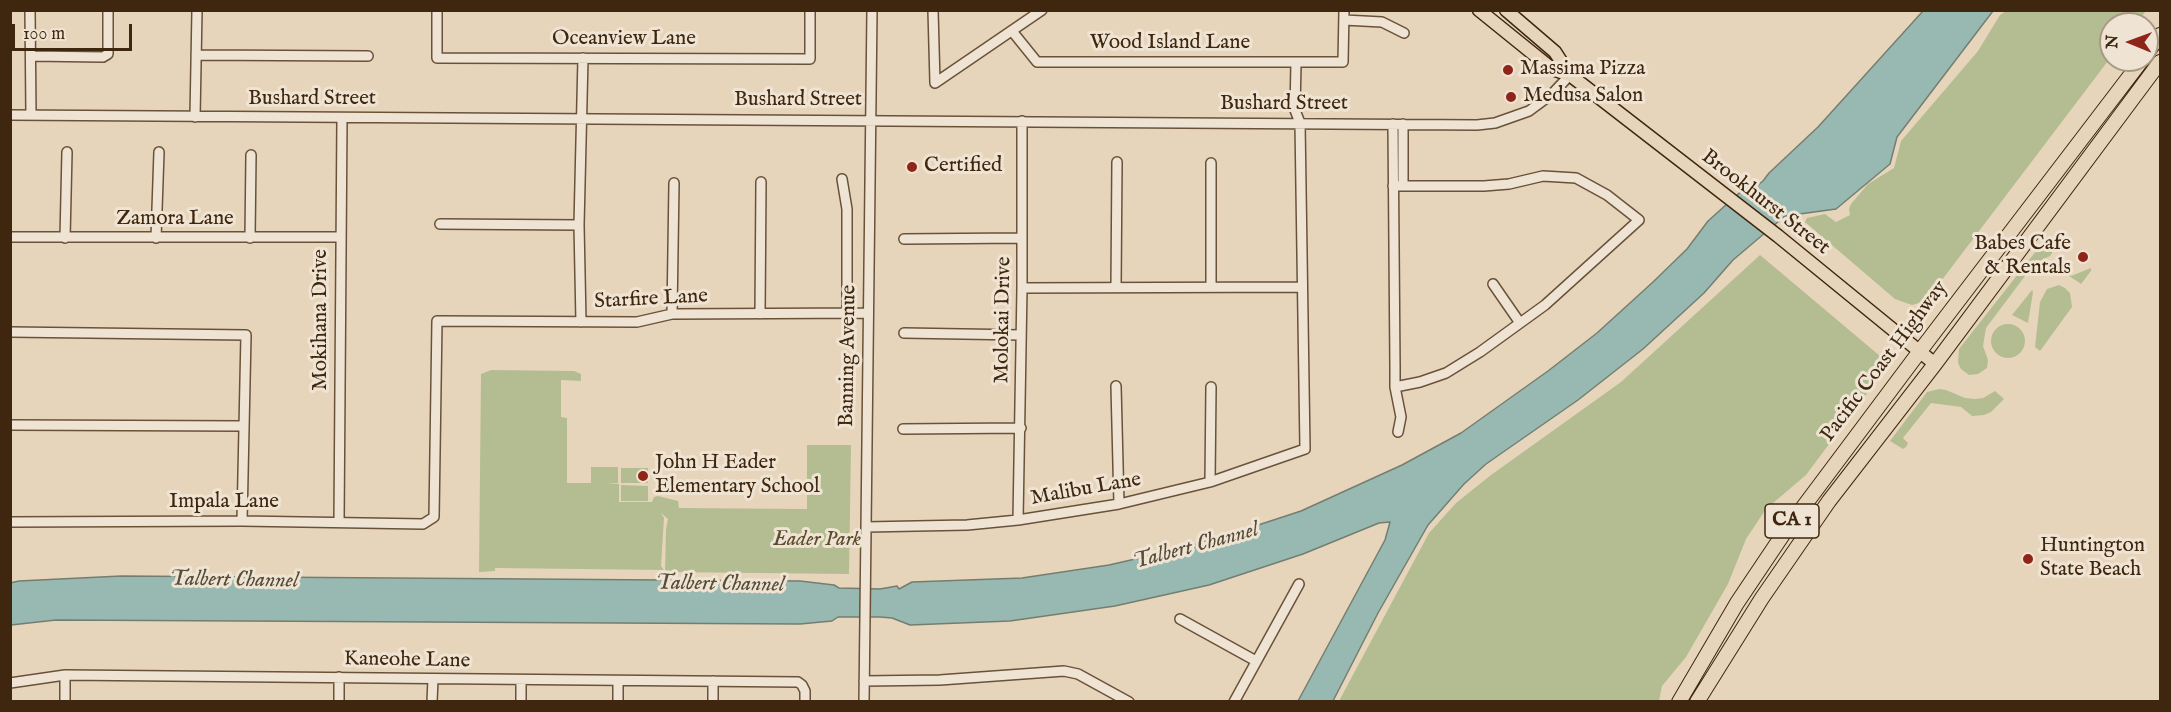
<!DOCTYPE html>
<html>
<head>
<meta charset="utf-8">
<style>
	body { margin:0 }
	#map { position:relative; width:2171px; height:712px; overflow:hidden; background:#e7d5bb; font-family:"IM FELL English",serif }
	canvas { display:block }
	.frame { position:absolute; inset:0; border:12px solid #3f260e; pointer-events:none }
	.north { position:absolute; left:2099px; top:12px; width:60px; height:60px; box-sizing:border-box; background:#efe4d3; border:2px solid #a99884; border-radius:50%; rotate:271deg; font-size:16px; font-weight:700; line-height:24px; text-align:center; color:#3f260e }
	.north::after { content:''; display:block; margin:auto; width:21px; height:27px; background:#8f2418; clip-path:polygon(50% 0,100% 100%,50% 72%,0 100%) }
	.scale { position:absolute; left:12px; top:24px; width:120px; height:27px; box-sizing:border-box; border:3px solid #3f260e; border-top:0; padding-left:8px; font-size:18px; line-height:21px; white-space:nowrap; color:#3f260e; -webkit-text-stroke:4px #efe4d3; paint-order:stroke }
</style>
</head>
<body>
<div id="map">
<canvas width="2171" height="712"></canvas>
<div class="frame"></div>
<div class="north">N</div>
<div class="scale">100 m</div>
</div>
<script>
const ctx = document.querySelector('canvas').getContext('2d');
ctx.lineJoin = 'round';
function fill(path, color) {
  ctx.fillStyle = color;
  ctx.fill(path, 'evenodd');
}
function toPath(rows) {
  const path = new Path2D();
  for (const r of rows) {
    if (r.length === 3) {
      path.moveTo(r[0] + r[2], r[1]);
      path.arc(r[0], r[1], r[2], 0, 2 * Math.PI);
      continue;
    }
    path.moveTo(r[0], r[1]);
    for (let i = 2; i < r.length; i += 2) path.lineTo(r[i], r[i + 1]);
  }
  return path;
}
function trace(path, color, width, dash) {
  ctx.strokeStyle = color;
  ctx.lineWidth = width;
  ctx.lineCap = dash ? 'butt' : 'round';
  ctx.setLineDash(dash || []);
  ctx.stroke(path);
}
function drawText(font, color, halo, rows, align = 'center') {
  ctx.font = font + ' "IM FELL English",serif';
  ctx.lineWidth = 6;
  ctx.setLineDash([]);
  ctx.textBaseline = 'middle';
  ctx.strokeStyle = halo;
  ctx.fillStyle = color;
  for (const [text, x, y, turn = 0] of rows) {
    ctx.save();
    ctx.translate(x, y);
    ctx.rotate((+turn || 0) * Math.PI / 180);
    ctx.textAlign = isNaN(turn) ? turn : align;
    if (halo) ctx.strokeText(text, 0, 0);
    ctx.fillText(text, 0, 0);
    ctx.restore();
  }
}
fill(toPath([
	[2007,10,2146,11,2136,24,2111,24,2111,57,1926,301,1912,305,1895,299,1805,222,1807,218,1825,214,1836,222,1850,215,1849,209,1851,204,1868,184,1894,168,1901,141,1978,51,2000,15],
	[2044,241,2054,250,2050,256,2034,264,1986,328,1983,346,1988,360,1987,368,1978,374,1969,375,1961,369,1958,363,1959,349],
	[1760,255,1880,356,1883,372,1806,475,1766,509,1746,539,1728,584,1686,657,1662,686,1659,701,1339,701,1429,533,1456,503,1491,475,1621,382],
	[2063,259,2071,276,2091,268,2091,271,2081,284,2059,269,2059,264],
	[2059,285,2065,288,2070,293,2072,307,2040,351,2035,347,2040,302,2047,289],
	[2032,290,2033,292,2028,323,2012,315],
	[2008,341,17],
	[491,370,574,371,581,374,581,381,561,380,561,417,567,418,567,483,591,483,591,467,618,467,618,483,607,483,619,484,619,502,652,502,654,497,658,496,678,501,679,508,807,509,807,445,851,445,849,574,665,572,666,529,668,519,661,513,664,518,661,566,664,570,495,568,495,571,479,572,481,374],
	[1939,389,1946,390,1965,398,1975,399,1983,398,1995,391,2004,399,1991,412,1984,415,1972,416,1961,407,1931,403,1903,438,1908,443,1906,447,1903,449,1890,441,1927,392],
	[621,468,648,468,648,483,621,483],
	[621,485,648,486,648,501,621,501]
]), '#b4bd91');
const water = toPath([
	[1923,11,1993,11,1897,137,1890,164,1836,209,1785,216,1733,260,1704,293,1643,349,1578,400,1486,464,1464,484,1428,525,1378,613,1333,701,1298,701,1385,540,1390,522,1379,523,1303,554,1209,585,1115,606,1010,621,910,625,892,618,880,617,838,617,832,621,800,624,56,620,11,625,10,583,19,581,121,576,800,581,834,585,839,588,880,589,897,586,899,589,912,582,1022,578,1109,565,1179,549,1240,531,1301,511,1402,465,1461,433,1548,371,1597,333,1653,282,1687,249,1708,221,1747,186,1758,185,1763,181,1769,173,1818,127,1923,11]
]);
fill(water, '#97b9b1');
trace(water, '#747e70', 1.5);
const minor = toPath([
	[30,10,31,115],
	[437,10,437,58,810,59,810,10],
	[933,10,935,83],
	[1344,20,1382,22,1404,33],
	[1012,31,1037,62,1343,62,1344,10],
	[196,55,368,56],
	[31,56,103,57,108,54,108,10],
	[935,83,1042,10],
	[10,115,1477,125,1495,123,1529,111,1552,94,1570,75],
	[195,117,197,10],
	[1393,124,1395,368,1395,387,1401,417,1398,432],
	[1403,124,1403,186],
	[842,179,847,209,847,314],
	[1393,186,1484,186,1509,184,1543,176,1576,178,1607,195,1639,220,1545,305,1480,352,1446,373,1420,382,1395,387],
	[440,224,579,225],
	[10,237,340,237],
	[65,238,67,152],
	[156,238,159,152],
	[250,238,251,155],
	[904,239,1022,238],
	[1493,284,1520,323],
	[1116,287,1117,162],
	[1211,287,1211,163],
	[1022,288,1302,287],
	[672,314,674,183],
	[760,314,761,182],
	[581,322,579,225,583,58],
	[10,332,246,335,242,521],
	[904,333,1021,335],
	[1116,386,1119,504],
	[10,425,243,426],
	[903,429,1021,428],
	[1210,482,1211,387],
	[1018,520,1022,288,1022,121],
	[10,522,242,521,423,524,434,517,437,321,637,322,672,314,867,313],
	[339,522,342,118],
	[866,527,967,525,1018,520,1119,504,1210,482,1305,449,1300,123,1295,110,1296,63],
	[1180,619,1256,661],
	[864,681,940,680,1064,671,1078,674,1129,702],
	[10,683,65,675,798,682,802,685,805,691,805,702],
	[65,702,65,675],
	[339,702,339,677],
	[432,702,433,679],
	[521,702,521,680],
	[618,702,618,681],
	[713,702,713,681],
	[864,702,872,10],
	[1234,702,1299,584]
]);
const major = toPath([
	[1479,10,1552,69,1570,75,1778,236,1935,364],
	[1506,10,1555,52,1570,75]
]);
const highway = toPath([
	[2147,53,2160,35],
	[1679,702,1737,603,1786,530,1920,351,2142,60],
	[1697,702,1762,598,1829,501,1935,364,2160,62]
]);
trace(minor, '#695239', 12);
trace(major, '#3f260e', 15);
trace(highway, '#3f260e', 16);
trace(minor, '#efe4d3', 9);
trace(major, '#e7d5bb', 12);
trace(highway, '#e7d5bb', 14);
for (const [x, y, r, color] of [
	[1508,70,6,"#8f2418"],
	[1511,97,6,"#8f2418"],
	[912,167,6,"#8f2418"],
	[2083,257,6,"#8f2418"],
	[643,476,6,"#8f2418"],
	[2028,559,6,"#8f2418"]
]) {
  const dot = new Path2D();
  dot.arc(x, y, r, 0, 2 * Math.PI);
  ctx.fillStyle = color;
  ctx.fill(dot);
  trace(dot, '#efe4d3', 2);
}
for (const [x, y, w] of [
	[1792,521,54]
]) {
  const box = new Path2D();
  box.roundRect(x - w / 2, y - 17, w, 34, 4.5);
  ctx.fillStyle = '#efe4d3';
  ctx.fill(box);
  trace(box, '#3f260e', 1.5);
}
drawText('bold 20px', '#3f260e', null, [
	["CA 1",1792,521]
]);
drawText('21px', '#3f260e', '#efe4d3', [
	["Oceanview Lane",624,40],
	["Wood Island Lane",1170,44],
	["Bushard Street",312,100],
	["Bushard Street",798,101],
	["Bushard Street",1284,105],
	["Brookhurst Street",1765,203,38],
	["Zamora Lane",175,220],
	["Starfire Lane",651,300,-3],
	["Mokihana Drive",322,320,-90],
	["Molokai Drive",1004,320,-89],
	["Banning Avenue",849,356,-89],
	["Pacific Coast Highway",1885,362,-53],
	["Malibu Lane",1086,490,-10],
	["Impala Lane",224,503],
	["Kaneohe Lane",407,661,1]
]);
drawText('21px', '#3f260e', '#efe4d3', [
	["Massima Pizza",1520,70],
	["Medusa Salon",1523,97],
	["Certified",924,167],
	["Babes Cafe",2071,245,"right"],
	["& Rentals",2071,269,"right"],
	["John H Eader",655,464],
	["Elementary School",655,488],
	["Huntington",2040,547],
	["State Beach",2040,571]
], 'left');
drawText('italic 21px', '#5c4c2f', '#efe4d3', [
	["Eader Park",817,541]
]);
drawText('italic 22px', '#554b37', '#efe4d3', [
	["Talbert Channel",1196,547,-15],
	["Talbert Channel",234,581,1],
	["Talbert Channel",720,585,1]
]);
</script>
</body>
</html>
